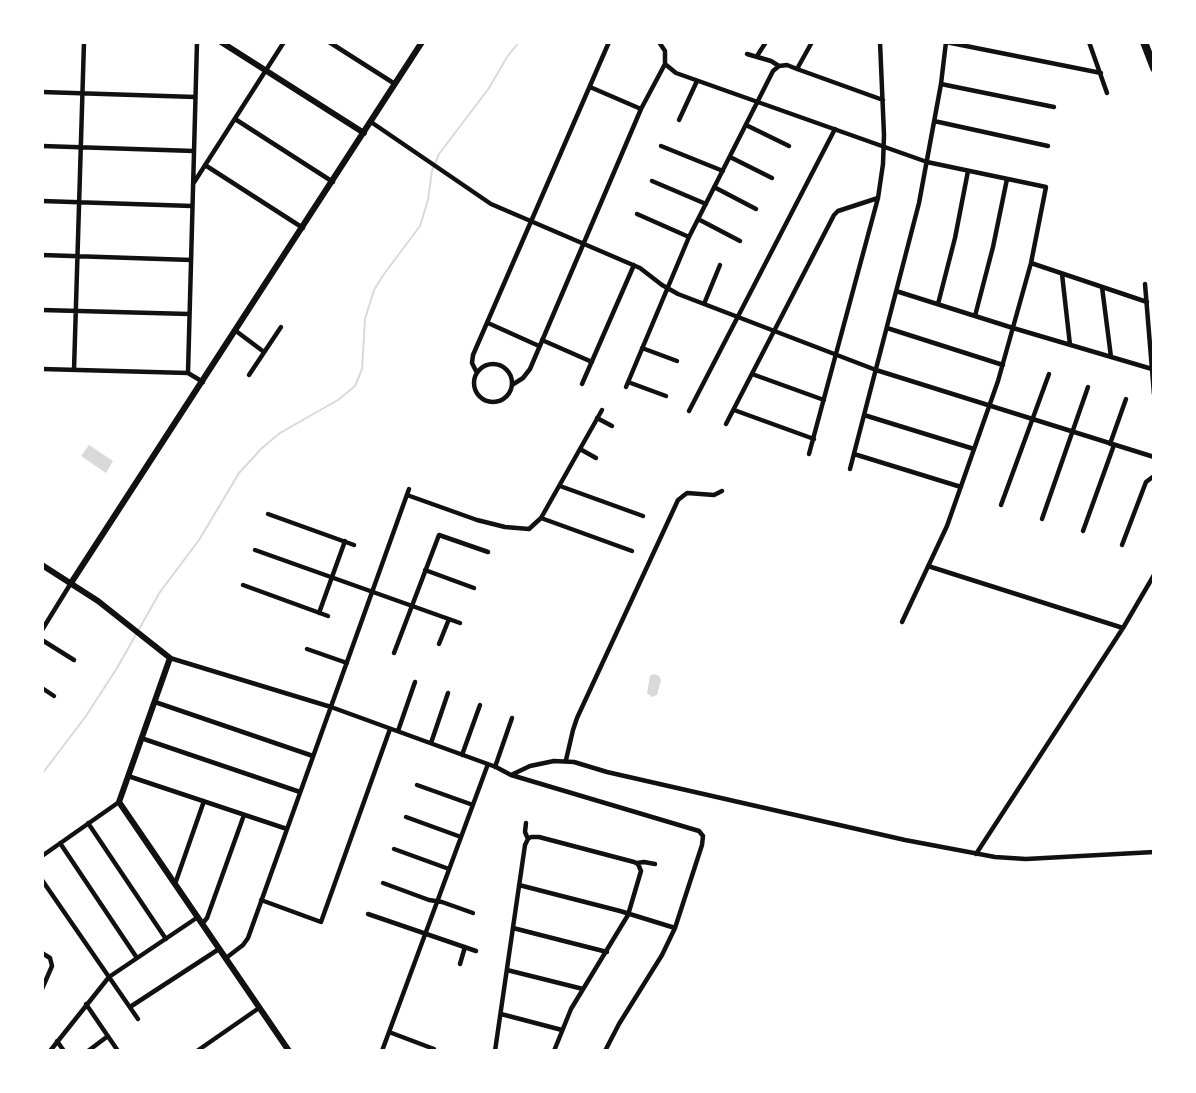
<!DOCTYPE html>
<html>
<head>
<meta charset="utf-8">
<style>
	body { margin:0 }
	#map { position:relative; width:1196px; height:1093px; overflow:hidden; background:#fff; font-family:Commissioner,sans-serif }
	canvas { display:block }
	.frame { position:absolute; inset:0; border:44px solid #fff; pointer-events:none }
</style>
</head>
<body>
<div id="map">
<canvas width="1196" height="1093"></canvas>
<div class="frame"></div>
</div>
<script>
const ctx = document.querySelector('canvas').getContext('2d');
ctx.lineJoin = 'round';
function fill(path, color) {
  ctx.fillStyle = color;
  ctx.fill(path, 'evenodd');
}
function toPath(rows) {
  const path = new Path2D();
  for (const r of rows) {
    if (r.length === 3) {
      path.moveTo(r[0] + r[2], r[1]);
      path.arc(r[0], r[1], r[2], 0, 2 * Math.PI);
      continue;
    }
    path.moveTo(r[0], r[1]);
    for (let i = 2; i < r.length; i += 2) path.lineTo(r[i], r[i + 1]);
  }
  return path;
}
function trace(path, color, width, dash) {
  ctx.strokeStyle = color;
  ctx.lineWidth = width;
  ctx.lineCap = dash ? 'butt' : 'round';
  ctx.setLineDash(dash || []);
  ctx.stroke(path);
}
fill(toPath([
	[89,445,113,461,106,473,81,456],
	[654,674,659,676,661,680,657,695,652,697,647,693,650,676]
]), '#d9d9d9');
trace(toPath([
	[42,774,86,716,117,668,160,592,199,540,239,473,262,448,280,433,338,400,355,386,362,369,365,319,374,290,384,274,420,226,428,200,432,171,439,154,489,88,507,57,519,42]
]), '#d9d9d9', 2);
trace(toPath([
	[329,42,395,84],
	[659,42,665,51,665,64,676,73,927,162,1046,187,1031,263,998,381,947,526,902,622],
	[946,42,1101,73],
	[1089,42,1107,93],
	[747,54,771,61,779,66,787,65,797,69,883,100],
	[757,56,766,42],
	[797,69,812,42],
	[941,84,1054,107],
	[590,87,641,109],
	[42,92,195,97],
	[235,119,333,182],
	[679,120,697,81],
	[934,121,1048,146],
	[371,122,491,204,640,268,662,285,678,294,876,370,1154,457],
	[746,125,789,146],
	[42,146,194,151],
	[661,146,723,171],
	[730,157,772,178],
	[205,165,303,228],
	[652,181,706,204],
	[193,184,284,42],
	[714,187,756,209],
	[42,201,192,206],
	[637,214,689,237],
	[698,219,740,241],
	[42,255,191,260],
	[1031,263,1147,302],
	[1062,274,1070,345],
	[1145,284,1154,394],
	[1102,287,1111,357],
	[896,291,1013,328,1152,369],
	[704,304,720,265],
	[938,304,955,238,968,171],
	[42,310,189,314],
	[975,316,993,247,1007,179],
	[488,323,539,346],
	[887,328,1003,365],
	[236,331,264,352],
	[542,340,592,362],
	[642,348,677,361],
	[493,383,19],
	[42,369,188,373,203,382],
	[74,370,84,42],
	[188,373,197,42],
	[477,373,472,363,473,355,609,42],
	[752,374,824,400],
	[249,375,281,327],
	[628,382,666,396],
	[582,384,634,265],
	[512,385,523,378,530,369,641,109,665,64],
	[626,387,689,237,773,71,779,66],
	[734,410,814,439],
	[689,411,835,129],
	[864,415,974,449],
	[597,418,612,426],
	[726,424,834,215,838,211,878,198],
	[1110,444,1126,399],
	[580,449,596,458],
	[809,454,878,198,883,164,884,135,880,42],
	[854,454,961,487],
	[850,469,919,203,941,84,946,42],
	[560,486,643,516],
	[407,495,477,520,505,527,529,529,541,518,602,410],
	[1001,505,1049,374],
	[268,514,354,545],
	[541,518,632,551],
	[1042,519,1088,387],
	[1083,531,1114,445],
	[1122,545,1146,482,1154,476],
	[255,550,460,623],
	[928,566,1123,628],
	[425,570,474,588],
	[243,585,328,616],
	[319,613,345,541],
	[42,630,71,583],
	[42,640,74,660],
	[439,644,449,619],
	[307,649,347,663],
	[394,653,439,535,488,552],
	[170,658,331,707,496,767,511,775,699,831,703,836,702,845,675,928,662,955,619,1024,605,1051],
	[42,688,54,696],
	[155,702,313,756],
	[398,731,415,682],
	[141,738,300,792],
	[431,743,448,693],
	[462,755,480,705],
	[566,760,573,730,577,718,678,500,687,493,714,495,722,491],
	[495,767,512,718],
	[511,775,530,766,554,761,574,762,607,772,905,840,995,857,1026,859,1154,852],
	[128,776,287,829],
	[417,785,473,805],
	[406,817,461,837],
	[88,823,166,939],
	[528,839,531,837,539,837,634,862,638,864,641,871,628,915,571,1009,554,1051],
	[60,843,137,958],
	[394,849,449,869],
	[976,854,1123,628,1154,575],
	[42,856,119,802],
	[637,863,644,862,655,864],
	[42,880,138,1019],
	[383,883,429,900,442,902,473,913],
	[175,884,204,801],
	[519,885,620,911,675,928],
	[261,900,321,922,390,729],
	[368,914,476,951],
	[202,924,207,918,244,815],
	[513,928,607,952],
	[42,953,50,958,52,966,42,989],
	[226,958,243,945,248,938,409,489],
	[460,964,465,947],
	[507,970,583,989],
	[86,1004,118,1051],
	[130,1007,219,949],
	[501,1014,562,1030],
	[389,1032,434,1049,434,1051],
	[57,1041,64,1051],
	[50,1051,109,977,198,917],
	[88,1051,108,1036],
	[197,1051,259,1008],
	[382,1051,488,764],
	[495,1051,525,845,528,839,525,832,526,823]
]), '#111', 4.5);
trace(toPath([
	[221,42,364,133],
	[42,565,98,601,170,658,119,802,289,1051],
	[71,583,422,42]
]), '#111', 6);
trace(toPath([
	[1144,42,1154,68]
]), '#111', 8);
</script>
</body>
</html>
